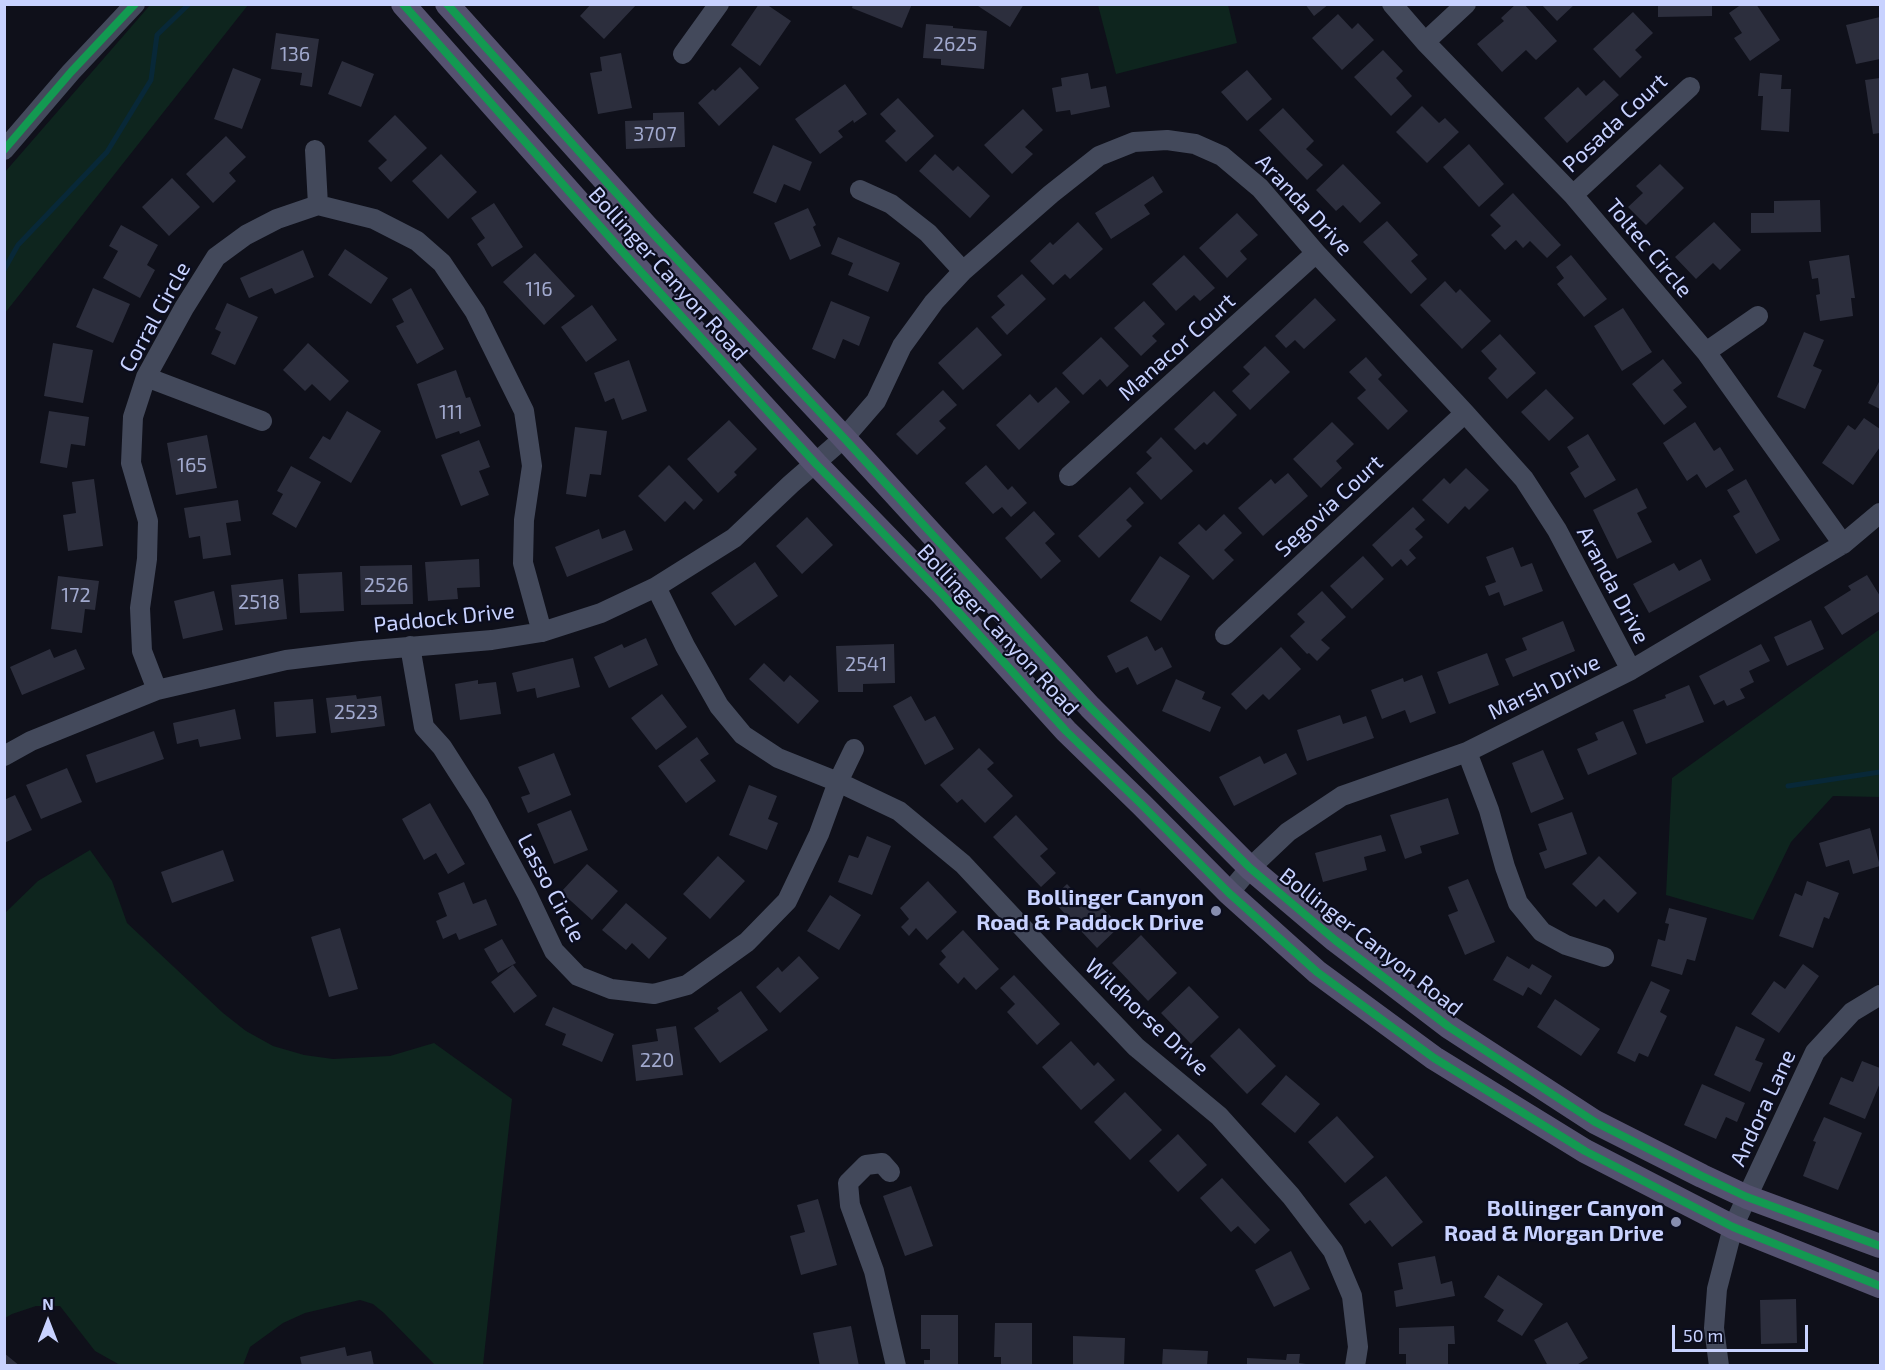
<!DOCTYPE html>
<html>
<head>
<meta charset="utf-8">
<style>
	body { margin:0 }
	#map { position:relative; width:1885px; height:1370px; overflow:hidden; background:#0f101a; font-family:"Exo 2",sans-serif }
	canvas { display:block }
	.frame { position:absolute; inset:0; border:6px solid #c8d2ff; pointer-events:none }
	.north { position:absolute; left:18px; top:1292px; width:60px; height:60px; -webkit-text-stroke:4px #0b0d1e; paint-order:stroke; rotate:0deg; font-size:16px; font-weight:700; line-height:24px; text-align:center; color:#c8d2ff }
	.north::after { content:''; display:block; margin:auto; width:21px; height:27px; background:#c8d2ff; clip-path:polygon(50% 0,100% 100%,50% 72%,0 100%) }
	.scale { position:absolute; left:1672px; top:1325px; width:136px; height:27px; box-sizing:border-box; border:3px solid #c8d2ff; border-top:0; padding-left:8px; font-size:18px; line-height:21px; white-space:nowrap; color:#c8d2ff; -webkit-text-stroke:4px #0b0d1e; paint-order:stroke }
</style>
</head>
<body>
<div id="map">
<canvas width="1885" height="1370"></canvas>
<div class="frame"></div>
<div class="north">N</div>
<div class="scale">50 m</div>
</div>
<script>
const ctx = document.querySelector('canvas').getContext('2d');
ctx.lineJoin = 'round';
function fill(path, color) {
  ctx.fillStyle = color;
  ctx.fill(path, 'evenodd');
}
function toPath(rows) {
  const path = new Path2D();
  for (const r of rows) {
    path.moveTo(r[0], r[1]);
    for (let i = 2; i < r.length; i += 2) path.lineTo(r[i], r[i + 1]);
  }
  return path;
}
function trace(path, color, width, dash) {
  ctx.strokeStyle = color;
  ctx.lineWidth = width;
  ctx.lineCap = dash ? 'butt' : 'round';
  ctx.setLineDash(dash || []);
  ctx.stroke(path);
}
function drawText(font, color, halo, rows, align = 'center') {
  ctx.font = font + ' "Exo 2",sans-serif';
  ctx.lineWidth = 4.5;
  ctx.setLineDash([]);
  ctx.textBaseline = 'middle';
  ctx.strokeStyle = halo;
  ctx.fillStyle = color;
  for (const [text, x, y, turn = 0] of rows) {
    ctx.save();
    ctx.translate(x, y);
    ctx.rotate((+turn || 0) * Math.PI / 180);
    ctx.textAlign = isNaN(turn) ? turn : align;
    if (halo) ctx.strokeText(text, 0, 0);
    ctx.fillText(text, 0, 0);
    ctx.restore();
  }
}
fill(toPath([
	[151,4,248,5,5,313,5,172],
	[1098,5,1228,5,1237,43,1116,74],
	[1880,629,1880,797,1833,796,1791,842,1753,920,1666,895,1672,778],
	[90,850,112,881,127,923,223,1013,246,1031,273,1046,304,1055,333,1059,390,1056,434,1043,512,1099,483,1365,435,1365,384,1313,373,1304,360,1300,305,1313,283,1323,250,1347,243,1365,120,1365,95,1351,60,1306,36,1306,12,1314,5,1318,5,913,38,881]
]), '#0e251e');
trace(toPath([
	[4,270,18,245,107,152,151,80,157,35,189,4],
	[1788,786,1880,772]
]), '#082838', 5);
fill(toPath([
	[591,4,637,4,604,39,580,16],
	[759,4,766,4,791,21,760,66,731,45],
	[853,4,912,4,902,28,852,8],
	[975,4,1024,4,1010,27],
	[1305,4,1329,4,1314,16],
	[1516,4,1524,4,1557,41,1536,60,1526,50,1502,72,1477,44,1504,21,1501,18],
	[1541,4,1575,4,1557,21],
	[1658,4,1712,4,1712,16,1658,17],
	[1742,4,1756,4,1780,40,1750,61,1734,38,1742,33,1729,13],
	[1633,12,1653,33,1635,50,1642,57,1620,78,1593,49],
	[1338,14,1352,29,1358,23,1374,40,1342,70,1312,38],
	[1880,17,1880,59,1856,64,1846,25],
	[926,24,953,26,953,28,987,31,984,69,941,65,941,59,923,58],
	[276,33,319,39,312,87,300,85,302,73,271,69],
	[1383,50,1403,71,1396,78,1412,96,1391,116,1354,77],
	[621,53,632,108,598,114,590,73,602,71,600,57],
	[342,61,374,74,361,107,328,94],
	[740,67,759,88,719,126,698,103,713,89,715,91],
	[233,68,261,79,242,129,214,119],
	[1247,70,1272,99,1247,121,1221,92],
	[1088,73,1091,89,1106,86,1110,107,1071,115,1070,110,1056,112,1052,88,1062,86,1061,78],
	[1760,73,1782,75,1781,89,1791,89,1789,132,1761,130,1763,96,1758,96],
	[1880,78,1880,133,1873,134,1865,80],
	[1604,80,1619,95,1567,143,1544,118,1578,87,1586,96],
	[845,84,867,114,854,123,853,120,838,131,843,137,820,154,795,119],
	[898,98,934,136,906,162,885,141,896,131,880,114],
	[1422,106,1439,123,1445,118,1459,132,1427,163,1396,132],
	[1283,108,1314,141,1306,149,1323,165,1307,180,1259,130],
	[1023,109,1043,130,1025,147,1033,154,1012,174,984,145],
	[684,112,685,147,626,149,625,121,653,120,653,113],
	[395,115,427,148,391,182,378,168,387,160,368,141],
	[226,136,246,157,229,173,236,181,213,203,186,174],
	[1469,144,1504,184,1479,207,1443,167],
	[773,145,812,162,800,191,784,184,776,203,753,193],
	[441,154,477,192,448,219,412,181],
	[935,154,953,171,958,166,990,196,970,218,919,171],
	[1343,164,1381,203,1360,223,1343,205,1336,211,1316,190],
	[1660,164,1684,188,1646,225,1628,207,1643,193,1636,186],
	[1153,176,1163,192,1144,205,1150,214,1111,239,1095,213],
	[172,178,200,207,169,236,142,207],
	[1513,193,1561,245,1547,258,1530,241,1523,248,1516,240,1505,250,1491,235,1501,226,1490,215],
	[1820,200,1821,232,1751,233,1751,213,1774,213,1774,201],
	[494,203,523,247,492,267,477,244,485,238,471,218],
	[808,208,816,225,813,227,821,246,790,260,774,223],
	[1237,213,1258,235,1240,251,1247,259,1227,278,1199,248],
	[1387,221,1418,255,1411,261,1427,279,1411,294,1363,242],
	[1078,222,1103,249,1070,279,1065,274,1053,285,1030,261,1050,242,1053,245],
	[1714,222,1741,250,1720,270,1713,263,1696,279,1675,257],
	[121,225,158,245,147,265,155,270,140,298,103,278,118,251,109,246],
	[838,237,900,263,888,292,848,275,853,263,831,254],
	[345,249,388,278,371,304,328,275],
	[303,250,314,277,275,294,272,288,249,298,240,278],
	[535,253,575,296,544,325,503,282],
	[1184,255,1215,288,1200,301,1194,295,1176,311,1152,284],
	[1571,255,1607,299,1584,317,1557,284,1564,278,1556,267],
	[1849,255,1855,298,1851,298,1853,316,1820,321,1816,295,1820,294,1818,278,1812,279,1809,261],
	[1022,274,1046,299,1007,335,991,317,1005,305,997,296],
	[1445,281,1456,293,1460,289,1491,321,1462,349,1420,305],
	[93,288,130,304,113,343,76,327],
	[411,288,444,349,417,364,396,326,404,322,392,299],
	[1315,298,1336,320,1304,349,1295,340,1286,348,1275,336],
	[831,301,870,317,859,346,843,339,835,359,812,349],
	[1144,301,1165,324,1152,336,1157,341,1141,356,1114,328],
	[227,303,258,317,235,365,211,354,221,332,215,329],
	[592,305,617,340,586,362,561,327],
	[1623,308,1652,352,1622,371,1594,326],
	[977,327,1002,355,963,390,938,363],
	[1804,332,1824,340,1813,366,1822,370,1805,409,1777,397],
	[1500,334,1536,373,1507,399,1488,378,1497,369,1481,351],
	[1101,337,1129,366,1107,387,1100,379,1083,395,1062,373],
	[53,343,93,350,83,403,44,396],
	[308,343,349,381,330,401,312,384,305,391,283,370],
	[1265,346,1290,372,1250,410,1232,391,1250,374,1243,367],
	[1366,357,1382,375,1378,379,1408,411,1388,430,1357,398,1366,390,1349,372],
	[1663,359,1682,383,1673,390,1687,407,1664,425,1632,384],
	[629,360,647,411,622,420,614,398,605,402,594,373],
	[456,370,466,398,470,397,481,426,460,434,459,431,436,439,417,384],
	[1880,380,1880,409,1868,403],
	[1056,387,1070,402,1019,450,996,425,1030,394,1038,403],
	[1546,389,1574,418,1549,441,1521,412],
	[943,390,957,405,939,421,946,428,917,455,896,434],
	[1214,391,1237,415,1207,445,1204,442,1195,450,1174,429],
	[49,411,89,417,85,446,71,444,67,468,40,463],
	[347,411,381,431,351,483,309,458,323,436,330,440],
	[1864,418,1880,429,1880,447,1853,485,1822,463,1848,425,1855,430],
	[729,420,757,449,734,472,737,475,718,493,687,459],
	[1332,422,1354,444,1336,461,1342,468,1321,488,1293,459],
	[1695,422,1714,451,1720,447,1734,470,1706,488,1697,474,1687,481,1663,443],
	[575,427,607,431,601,475,590,474,586,497,566,494],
	[1588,434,1616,480,1585,498,1570,473,1579,467,1567,447],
	[207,435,217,488,176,495,167,443],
	[1161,437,1193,471,1161,500,1136,473,1152,458,1146,452],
	[479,440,490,467,479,471,489,495,461,506,441,455],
	[669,465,703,500,694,510,685,501,665,522,638,496],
	[986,465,1008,490,1012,486,1027,503,1011,517,1002,507,993,514,965,483],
	[291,466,321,482,296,528,272,514,283,494,277,491],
	[1466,468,1489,490,1469,510,1465,506,1448,524,1422,500,1444,478,1450,484],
	[1288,473,1308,496,1263,536,1238,508,1271,479,1275,484],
	[94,479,103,546,68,551,63,515,76,513,72,482],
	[1746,479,1780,540,1756,554,1733,516,1740,512,1727,490],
	[1130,487,1144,503,1126,520,1132,526,1099,558,1078,536],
	[1637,488,1647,508,1637,513,1652,542,1617,559,1593,510],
	[238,500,241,521,226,523,231,555,203,559,200,536,189,538,184,508],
	[1413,507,1425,520,1415,529,1423,537,1409,550,1416,558,1407,566,1401,559,1392,567,1372,545],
	[1034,511,1055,534,1045,543,1061,561,1041,579,1005,538],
	[1224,514,1242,533,1224,550,1234,560,1213,580,1178,543,1199,524,1206,531],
	[807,517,833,545,802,574,776,546],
	[599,529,602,539,625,530,633,550,567,577,555,547],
	[1513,547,1521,567,1532,563,1543,591,1504,606,1499,592,1489,596,1485,586,1496,582,1486,557],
	[1160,556,1190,576,1161,621,1130,601],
	[1363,556,1384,579,1352,609,1330,586],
	[479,559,480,587,457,588,458,599,428,601,425,562],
	[1701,559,1711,580,1649,613,1633,584,1674,563,1679,571],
	[755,562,778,596,735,626,711,593],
	[412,565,413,604,361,605,360,566],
	[342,572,344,611,300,613,298,574],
	[1867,575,1880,596,1880,611,1842,635,1824,607,1851,590,1848,586],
	[58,576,99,581,95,610,85,609,82,633,51,629],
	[283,579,287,619,235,625,231,585],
	[214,591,223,630,183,639,174,601],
	[1322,591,1346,617,1321,640,1330,648,1317,661,1309,653,1307,654,1290,636,1305,622,1297,614],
	[1811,620,1824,649,1787,666,1774,637],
	[1563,621,1575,651,1513,677,1505,659,1527,650,1522,638],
	[1147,636,1155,651,1162,647,1172,667,1137,685,1128,667,1116,673,1107,656],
	[646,638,658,665,609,688,594,657,622,644,624,648],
	[894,644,895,683,863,684,863,692,838,692,836,646],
	[1761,644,1770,661,1749,671,1754,682,1740,689,1745,698,1727,706,1724,700,1714,705,1699,676],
	[1281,647,1301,669,1269,700,1263,694,1246,710,1231,694],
	[50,649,54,658,76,649,85,669,22,695,10,667],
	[1487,653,1499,685,1449,704,1437,672],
	[573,658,580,687,537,698,535,688,517,692,512,673],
	[764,663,784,682,790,675,819,701,798,724,749,679],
	[1422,675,1436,713,1410,723,1405,710,1382,719,1371,690,1403,678,1404,682],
	[1176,679,1205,692,1202,699,1221,707,1210,732,1162,711],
	[478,680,478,684,496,682,501,714,460,720,455,684],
	[1689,685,1704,722,1646,744,1633,710,1666,698,1665,695],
	[662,694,687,727,656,750,631,718],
	[356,695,357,699,381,696,385,726,331,733,326,698],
	[911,696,925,721,935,716,954,749,925,765,893,706],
	[313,699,316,733,276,737,274,702],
	[235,709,241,739,200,747,198,739,177,744,173,723],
	[1340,715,1343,724,1366,716,1374,738,1307,761,1297,730],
	[1623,721,1637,754,1588,775,1577,749,1598,740,1595,733],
	[154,731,164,759,96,783,86,755],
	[697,737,709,754,700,760,716,781,686,803,658,766],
	[979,748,994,763,987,769,1013,796,985,823,962,799,957,803,940,785],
	[1543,750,1564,799,1531,813,1512,763],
	[554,753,571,795,528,813,521,797,530,794,518,767],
	[1286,753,1297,774,1234,806,1219,777,1260,756,1264,764],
	[67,768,82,802,41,819,26,785],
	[749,785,777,796,768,819,778,823,767,850,729,835],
	[15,795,32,830,4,843,4,800],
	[1448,798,1459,834,1420,846,1422,853,1405,859,1390,815],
	[430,803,465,864,448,874,436,853,424,860,402,819],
	[571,810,588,850,554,864,537,824],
	[1572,812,1587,854,1545,869,1539,853,1547,850,1538,824],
	[1016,815,1048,849,1040,856,1056,873,1041,887,993,837],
	[1870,828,1880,866,1853,874,1849,860,1826,867,1819,843],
	[1381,835,1386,851,1364,857,1367,870,1323,882,1315,853],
	[867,836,891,846,872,895,838,882,849,855,858,858],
	[223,850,234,881,172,903,161,872],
	[718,856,745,881,710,919,683,894],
	[1599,856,1637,893,1618,913,1604,899,1596,907,1572,884],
	[587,864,618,891,592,920,561,892],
	[1468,879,1495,942,1465,955,1448,915,1458,911,1448,887],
	[928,881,957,912,927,940,916,928,909,936,901,927,909,919,900,908],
	[1807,881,1839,893,1829,919,1824,917,1813,948,1779,936,1795,893,1802,896],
	[464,882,473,904,486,899,497,925,459,940,456,933,443,939,436,921,447,916,438,893],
	[1067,884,1084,902,1091,896,1120,926,1097,948,1051,899],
	[830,895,861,915,839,950,807,931],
	[626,903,667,938,649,959,632,943,626,950,602,930],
	[1669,908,1707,918,1695,961,1687,959,1682,975,1651,966,1658,939,1665,941,1669,924,1665,923],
	[340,928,358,989,329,997,311,937],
	[963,930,999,969,976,990,964,977,958,984,939,964,946,957,941,951],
	[1141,935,1177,973,1148,1001,1112,963],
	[502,939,516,963,498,973,484,949],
	[799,956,819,978,780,1013,756,987,778,967,782,972],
	[1507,956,1529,969,1532,964,1552,976,1541,995,1528,987,1523,996,1493,980],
	[1803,964,1819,976,1779,1033,1751,1014,1774,981,1785,989],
	[513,965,537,996,514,1013,491,982],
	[1014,975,1060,1024,1037,1045,1007,1012,1015,1004,1000,988],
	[1651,981,1670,990,1660,1012,1667,1016,1648,1057,1639,1053,1635,1062,1617,1053],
	[1189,986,1219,1017,1191,1044,1161,1013],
	[741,991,768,1030,720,1063,694,1028,719,1011,717,1008],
	[1555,999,1600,1029,1581,1056,1537,1027],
	[553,1007,614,1034,602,1062,562,1045,566,1034,545,1025],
	[676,1026,683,1075,636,1081,632,1045,658,1041,656,1029],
	[1736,1026,1765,1039,1755,1060,1763,1063,1750,1092,1714,1075],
	[1239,1028,1276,1066,1247,1094,1210,1056],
	[1071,1041,1094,1066,1098,1062,1115,1080,1081,1110,1042,1067],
	[1862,1061,1880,1068,1880,1083,1865,1119,1829,1104,1841,1077,1853,1082],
	[1286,1075,1320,1104,1295,1133,1261,1104],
	[1702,1084,1745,1103,1737,1122,1726,1117,1716,1139,1684,1125],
	[1125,1092,1162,1130,1130,1160,1094,1122],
	[1337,1116,1374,1157,1345,1183,1308,1142],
	[1824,1117,1862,1133,1838,1190,1803,1176,1816,1142,1813,1141],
	[1178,1134,1207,1165,1178,1192,1149,1161],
	[1386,1176,1423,1222,1392,1247,1370,1220,1365,1224,1349,1204],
	[1222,1178,1270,1230,1255,1244,1238,1226,1231,1232,1200,1198],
	[911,1186,933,1246,905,1256,883,1196],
	[818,1199,837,1265,801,1275,790,1236,805,1232,797,1205],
	[1291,1251,1310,1289,1274,1307,1255,1270],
	[1435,1256,1441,1284,1452,1281,1455,1296,1396,1307,1394,1291,1403,1289,1398,1263],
	[1498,1275,1543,1304,1522,1336,1497,1321,1504,1310,1484,1297],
	[1796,1299,1797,1343,1761,1344,1760,1300],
	[921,1315,958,1315,958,1366,924,1366,924,1360,930,1360,930,1349,921,1349],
	[1567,1322,1588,1358,1575,1366,1548,1366,1534,1340],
	[995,1323,1032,1323,1032,1366,1001,1366,1001,1357,994,1357],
	[851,1326,859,1366,820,1366,813,1333],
	[1454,1326,1455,1344,1448,1344,1448,1366,1406,1366,1406,1354,1399,1354,1399,1328],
	[1073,1336,1125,1338,1124,1366,1073,1365],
	[345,1347,347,1356,371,1351,374,1366,302,1366,300,1357],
	[1163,1349,1208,1351,1207,1366,1162,1366],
	[4,1353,20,1366,4,1366],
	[1287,1354,1300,1354,1299,1363,1306,1364,1306,1366,1247,1366,1247,1358,1286,1360]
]), '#2c2e3d');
trace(toPath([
	[1392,4,1425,42,1573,195,1706,352,1843,544],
	[1425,42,1466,4],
	[683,54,719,4],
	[4,150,71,72,135,4],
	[315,150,318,205],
	[860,190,891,204,928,233,963,271],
	[1573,195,1690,87],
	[1706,352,1758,316],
	[146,377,262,421],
	[1069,476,1316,253],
	[656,587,685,646,719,706,743,735,778,758,838,782,899,811,963,864,1052,959,1136,1047,1219,1116,1291,1196,1333,1251,1352,1296,1358,1347,1355,1366],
	[1225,635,1465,413],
	[410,646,424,727,442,747,479,805,527,894,554,951,578,976,611,989,654,994,687,985,747,942,787,901,819,834,838,782,854,749],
	[157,690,142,651,140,608,147,559,148,521,131,463,133,417,146,377,184,308,216,257,246,235,277,219,318,205,374,219,417,241,442,263,475,312,524,411,532,466,524,520,523,563,542,632],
	[1467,752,1489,810,1505,867,1518,903,1542,932,1566,945,1604,957],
	[4,756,31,741,157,690,286,660,361,651,492,640,542,632,601,613,656,587,734,538,791,484,844,438,876,401,902,346,934,302,963,271,1051,194,1099,156,1134,142,1167,140,1195,144,1222,156,1260,188,1316,253,1465,413,1524,479,1557,530,1631,670],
	[1229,893,1250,868,1288,832,1342,796,1467,752,1631,670,1843,544,1880,513],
	[890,1172,882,1163,866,1165,848,1183,850,1205,874,1271,896,1366],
	[1719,1366,1714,1328,1717,1289,1733,1227,1815,1052,1852,1012,1880,995]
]), '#43495b', 20);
trace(toPath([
	[403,4,621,250,816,464,943,595,1066,731,1142,805,1229,893,1317,972,1434,1058,1585,1151,1733,1227,1880,1286],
	[447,4,645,225,844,438,1090,707,1250,868,1335,940,1449,1027,1595,1122,1702,1176,1747,1197,1880,1246]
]), '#555270', 24);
trace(toPath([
	[403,4,621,250,816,464,943,595,1066,731,1142,805,1229,893,1317,972,1434,1058,1585,1151,1733,1227,1880,1286],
	[447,4,645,225,844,438,1090,707,1250,868,1335,940,1449,1027,1595,1122,1702,1176,1747,1197,1880,1246],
	[4,150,71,72,135,4]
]), '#139951', 8);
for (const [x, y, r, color] of [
	[1216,911,6,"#878eaf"],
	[1676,1222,6,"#878eaf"]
]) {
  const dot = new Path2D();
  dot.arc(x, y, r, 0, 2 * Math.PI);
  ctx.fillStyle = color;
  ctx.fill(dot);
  trace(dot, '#0b0d1e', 2);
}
drawText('20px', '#a1a9ce', null, [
	["2625",955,44],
	["136",295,54],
	["3707",655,134],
	["116",539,289],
	["111",451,412],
	["165",192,465],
	["2526",386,585],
	["172",76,595],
	["2518",259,602],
	["2541",866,664],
	["2523",356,712],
	["220",657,1060]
]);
drawText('22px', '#c8d2ff', '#0b0d1e', [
	["Posada Court",1615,123,-43],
	["Aranda Drive",1304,205,47],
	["Toltec Circle",1649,248,50],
	["Bollinger Canyon Road",668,274,48],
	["Corral Circle",155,317,-61],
	["Manacor Court",1177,347,-42],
	["Segovia Court",1329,506,-43],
	["Aranda Drive",1613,585,62],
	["Paddock Drive",444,618,-6],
	["Bollinger Canyon Road",998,630,47],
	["Marsh Drive",1544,687,-26],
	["Lasso Circle",551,888,62],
	["Bollinger Canyon Road",1371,942,38],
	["Wildhorse Drive",1147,1017,43],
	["Andora Lane",1763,1108,-65]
]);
drawText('bold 22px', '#c8d2ff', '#0b0d1e', [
	["Bollinger Canyon",1204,898],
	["Road & Paddock Drive",1204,923],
	["Bollinger Canyon",1664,1209],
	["Road & Morgan Drive",1664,1234]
], 'right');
</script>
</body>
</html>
